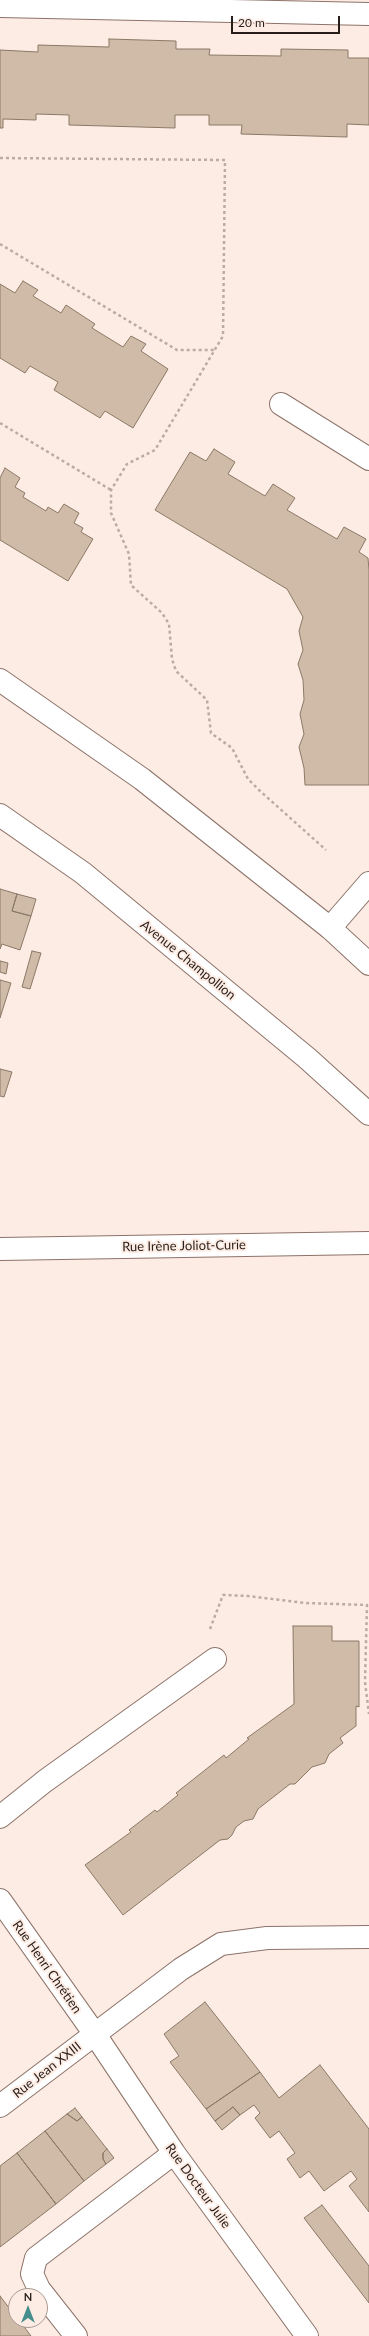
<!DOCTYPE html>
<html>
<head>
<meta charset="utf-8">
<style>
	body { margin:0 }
	#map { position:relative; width:369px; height:2336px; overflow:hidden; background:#fdece4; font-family:Lato,sans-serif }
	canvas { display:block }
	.north { position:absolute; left:8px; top:2288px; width:40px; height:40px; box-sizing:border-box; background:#fdece4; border:1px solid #a79993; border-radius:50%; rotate:0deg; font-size:11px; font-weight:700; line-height:16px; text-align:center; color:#271d19 }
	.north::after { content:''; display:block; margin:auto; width:14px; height:18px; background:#468e8d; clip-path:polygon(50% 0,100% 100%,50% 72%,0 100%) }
	.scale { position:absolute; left:231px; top:16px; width:109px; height:18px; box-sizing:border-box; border:2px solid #271d19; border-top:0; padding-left:5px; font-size:12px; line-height:14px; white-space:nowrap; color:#271d19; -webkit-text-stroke:3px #fdece4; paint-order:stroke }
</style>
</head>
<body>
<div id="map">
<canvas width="369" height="2336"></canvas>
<div class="north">N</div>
<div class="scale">20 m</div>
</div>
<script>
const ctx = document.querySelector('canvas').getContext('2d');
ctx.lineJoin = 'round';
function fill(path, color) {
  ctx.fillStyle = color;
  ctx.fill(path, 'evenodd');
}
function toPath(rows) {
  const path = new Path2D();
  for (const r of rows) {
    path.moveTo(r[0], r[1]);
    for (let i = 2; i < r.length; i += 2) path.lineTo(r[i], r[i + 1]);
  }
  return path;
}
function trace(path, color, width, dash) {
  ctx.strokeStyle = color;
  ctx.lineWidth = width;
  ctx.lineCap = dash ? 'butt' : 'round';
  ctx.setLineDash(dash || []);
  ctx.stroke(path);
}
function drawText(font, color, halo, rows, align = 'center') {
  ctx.font = font + ' Lato,sans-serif';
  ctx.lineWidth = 4;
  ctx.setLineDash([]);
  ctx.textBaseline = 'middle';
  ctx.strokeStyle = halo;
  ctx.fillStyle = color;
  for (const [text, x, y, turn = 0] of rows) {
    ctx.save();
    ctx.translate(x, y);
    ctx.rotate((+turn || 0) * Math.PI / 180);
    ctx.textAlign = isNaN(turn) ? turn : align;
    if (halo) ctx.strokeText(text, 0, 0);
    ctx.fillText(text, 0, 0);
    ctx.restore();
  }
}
const building = toPath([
	[109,39,176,41,176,49,210,49,209,55,281,56,281,49,348,50,348,58,369,58,369,125,347,124,347,137,241,134,242,125,209,125,209,115,175,115,175,128,69,125,69,115,36,114,36,120,3,119,3,128,0,128,0,50,38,52,38,45,109,47,109,39],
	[23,281,38,290,33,296,61,313,66,305,95,324,92,328,123,347,131,336,146,344,141,351,168,369,133,428,105,411,100,418,54,390,58,382,30,366,25,373,0,358,0,284,15,293,23,281],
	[214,449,235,462,228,474,265,496,273,484,295,498,287,510,337,539,344,527,366,539,359,552,368,558,369,570,369,785,305,785,304,768,299,747,304,734,300,714,304,700,303,680,298,664,303,650,299,631,303,617,287,589,155,510,190,452,206,461,214,449],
	[5,468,20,478,15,487,25,493,23,497,46,511,48,507,58,513,64,504,79,513,74,523,83,528,81,532,93,539,68,581,0,540,0,478,5,468],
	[0,889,17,894,12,911,31,916,20,950,2,944,0,949,0,889],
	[17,894,36,899,31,916,12,911,17,894],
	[32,951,41,953,30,989,22,987,32,951],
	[0,961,8,963,6,974,0,972,0,961],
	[0,980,11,983,0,1018,0,980],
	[0,1069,12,1072,4,1097,0,1096,0,1069],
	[293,1626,332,1626,332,1641,359,1641,359,1707,356,1706,356,1726,340,1738,343,1743,329,1754,325,1763,312,1767,295,1784,290,1784,258,1809,253,1819,244,1821,236,1827,232,1835,228,1839,220,1840,123,1915,85,1865,131,1832,129,1830,155,1810,157,1812,178,1795,176,1793,224,1755,226,1758,249,1739,247,1738,294,1704,293,1626],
	[205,2002,260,2072,206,2109,170,2062,179,2056,164,2034,205,2002],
	[320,2065,369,2129,369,2212,349,2186,357,2179,351,2171,324,2191,309,2171,300,2178,287,2159,295,2153,279,2131,270,2138,255,2118,260,2113,254,2105,240,2115,233,2107,215,2121,206,2109,260,2072,279,2098,320,2065],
	[233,2107,240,2115,222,2130,215,2121,233,2107],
	[75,2108,82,2117,77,2121,67,2114,75,2108],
	[67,2114,77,2121,82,2117,107,2149,103,2153,103,2159,106,2164,84,2181,45,2131,67,2114],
	[45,2131,84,2181,56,2204,17,2153,45,2131],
	[107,2149,114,2158,106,2164,103,2159,103,2153,107,2149],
	[17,2153,56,2204,0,2247,0,2166,17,2153],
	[322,2205,369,2266,369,2303,304,2218,322,2205],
	[0,2296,16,2317,16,2320,19,2320,31,2336,0,2336,0,2296]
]);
fill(building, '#d0bba8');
trace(building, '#8b7866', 1);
const minor = toPath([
	[0,6,369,14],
	[281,404,369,459],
	[330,928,369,883],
	[0,1249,369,1243],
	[0,1817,45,1781,215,1659],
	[0,1900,94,2033,174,2153,307,2336],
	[0,2106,181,1969,221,1944,267,1938,369,1937],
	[76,2336,39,2289,32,2274,36,2258,174,2153]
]);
const major = toPath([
	[0,680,142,779,330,928,369,964],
	[0,815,83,873,307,1058,369,1114]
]);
trace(minor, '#8c7369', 24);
trace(major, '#8c7369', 24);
trace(toPath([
	[0,158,225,160,223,336,155,450,127,464,111,490,111,513,129,554,131,585,162,613,169,624,172,659,176,671,207,700,211,733,232,748,248,779,260,791,326,850],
	[0,244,177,350,215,350],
	[0,423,111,490],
	[210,1629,223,1595,248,1596,305,1603,367,1605,365,1682,369,1714]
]), '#baaca5', 2.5, [3, 3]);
trace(minor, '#fff', 22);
trace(major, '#fff', 22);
drawText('13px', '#271d19', '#fdece4', [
	["Avenue Champollion",188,960,39],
	["Rue Irène Joliot-Curie",184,1246,-1],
	["Rue Henri Chrétien",47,1967,55],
	["Rue Jean XXIII",47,2070,-38],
	["Rue Docteur Julie",198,2186,54]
]);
</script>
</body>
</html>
